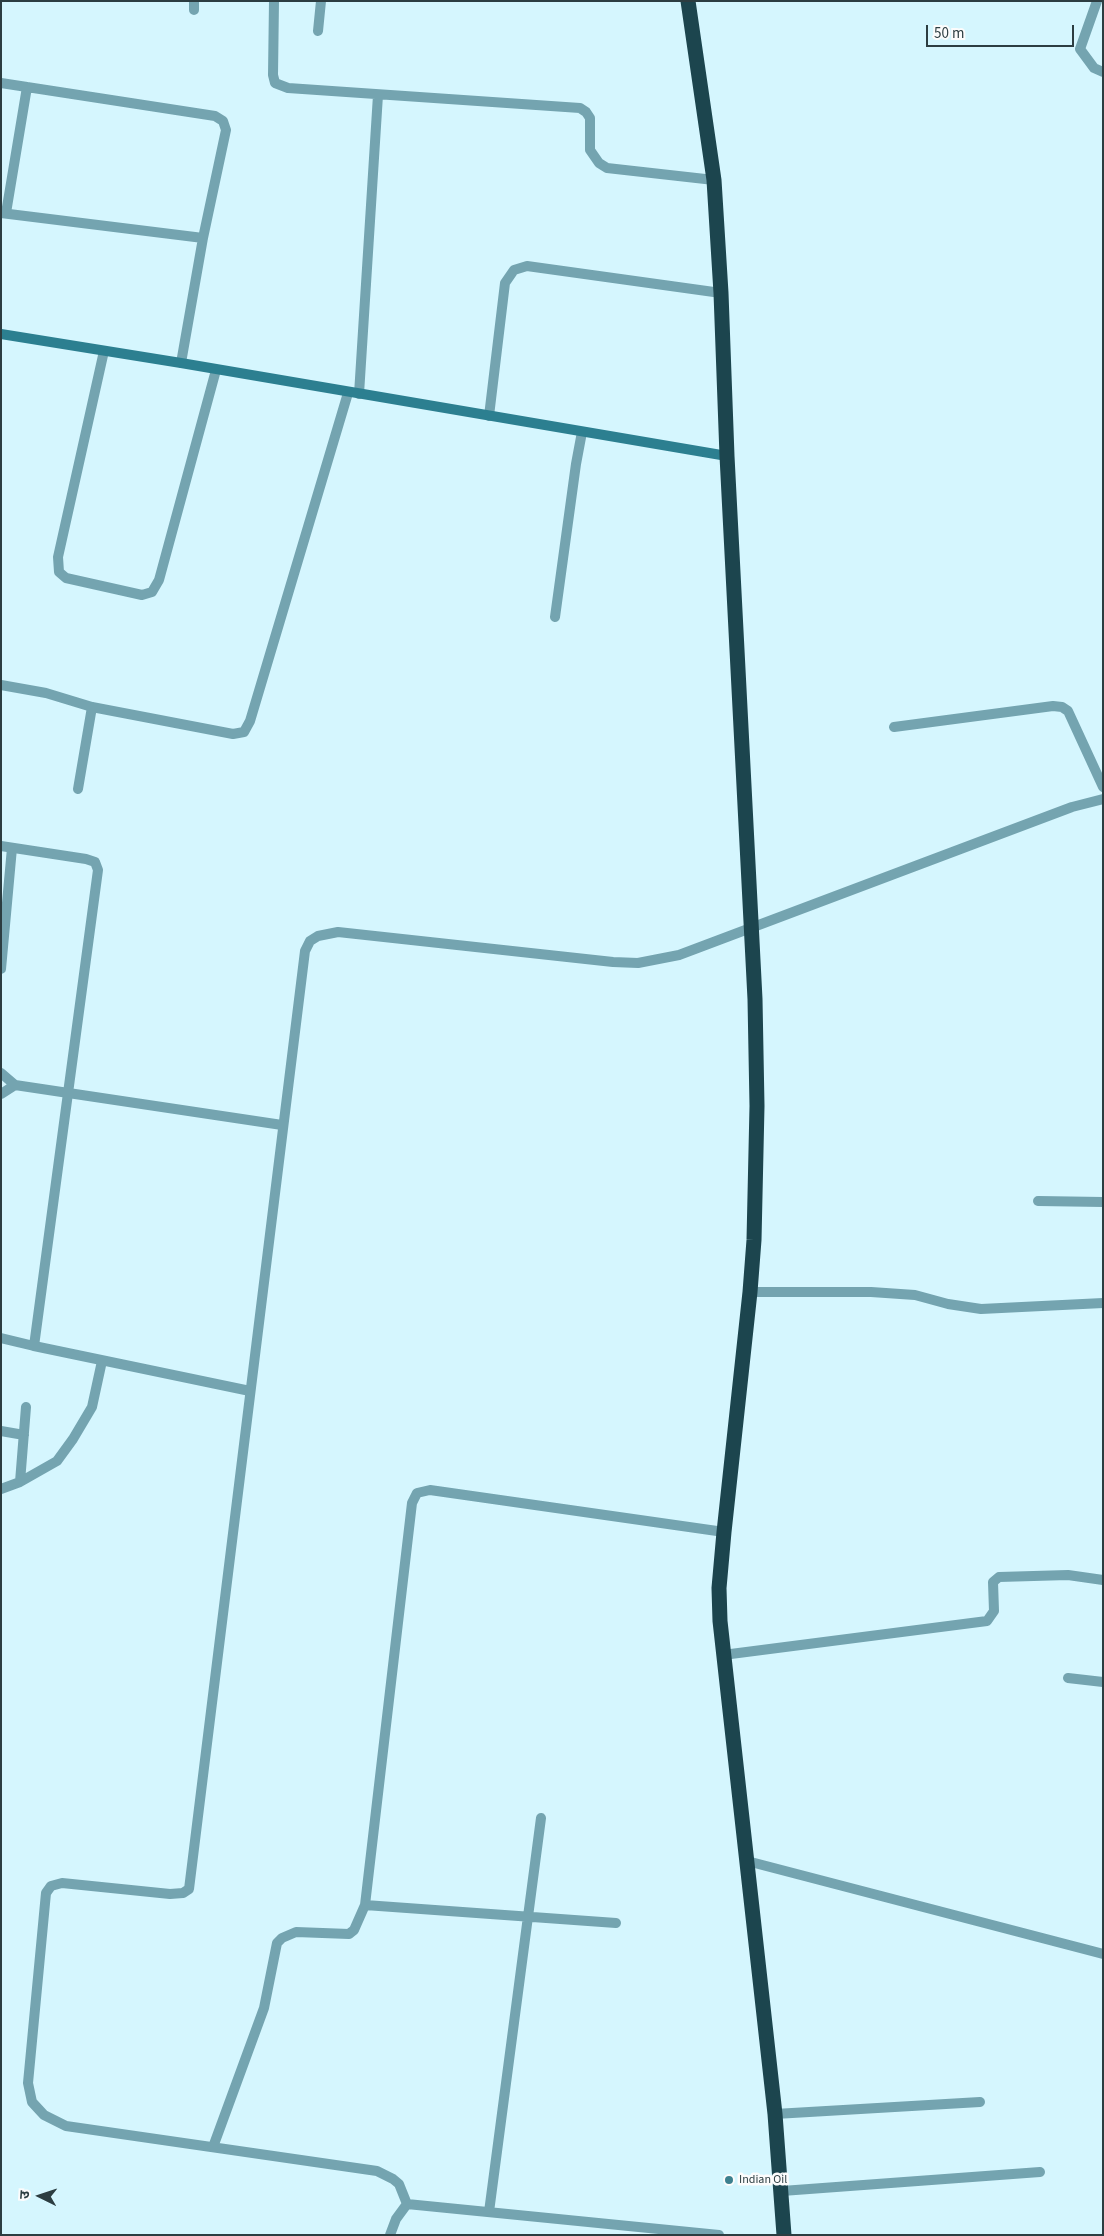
<!DOCTYPE html>
<html>
<head>
<meta charset="utf-8">
<style>
	body { margin:0 }
	#map { position:relative; width:1104px; height:2236px; overflow:hidden; background:#d5f6fe; font-family:"Source Sans 3","Noto Sans Devanagari",sans-serif }
	canvas { display:block }
	.frame { position:absolute; inset:0; border:2px solid #2c3d41; pointer-events:none }
	.north { position:absolute; left:15px; top:2171px; width:50px; height:50px; -webkit-text-stroke:4px #fcfcfc; paint-order:stroke; rotate:274deg; font-size:14px; font-weight:700; line-height:20px; text-align:center; color:#2c3d41 }
	.north::after { content:''; display:block; margin:auto; width:18px; height:22px; background:#2c3d41; clip-path:polygon(50% 0,100% 100%,50% 72%,0 100%) }
	.scale { position:absolute; left:926px; top:25px; width:148px; height:22px; box-sizing:border-box; border:2px solid #2c3d41; border-top:0; padding-left:6px; font-size:15px; line-height:18px; white-space:nowrap; color:#2c3d41; -webkit-text-stroke:4px #fcfcfc; paint-order:stroke }
</style>
</head>
<body>
<div id="map">
<canvas width="1104" height="2236"></canvas>
<div class="frame"></div>
<div class="north">उ</div>
<div class="scale">50 m</div>
</div>
<script>
const ctx = document.querySelector('canvas').getContext('2d');
ctx.lineJoin = 'round';
function toPath(rows) {
  const path = new Path2D();
  for (const r of rows) {
    path.moveTo(r[0], r[1]);
    for (let i = 2; i < r.length; i += 2) path.lineTo(r[i], r[i + 1]);
  }
  return path;
}
function trace(path, color, width, dash) {
  ctx.strokeStyle = color;
  ctx.lineWidth = width;
  ctx.lineCap = dash ? 'butt' : 'round';
  ctx.setLineDash(dash || []);
  ctx.stroke(path);
}
function drawText(font, color, halo, rows, align = 'center') {
  ctx.font = font + ' "Source Sans 3",sans-serif';
  ctx.lineWidth = 5;
  ctx.setLineDash([]);
  ctx.textBaseline = 'middle';
  ctx.strokeStyle = halo;
  ctx.fillStyle = color;
  for (const [text, x, y, turn = 0] of rows) {
    ctx.save();
    ctx.translate(x, y);
    ctx.rotate((+turn || 0) * Math.PI / 180);
    ctx.textAlign = isNaN(turn) ? turn : align;
    if (halo) ctx.strokeText(text, 0, 0);
    ctx.fillText(text, 0, 0);
    ctx.restore();
  }
}
trace(toPath([
	[274,1,273,75,275,83,288,88,580,108,586,112,590,118,590,150,599,163,607,168,714,180],
	[1097,1,1080,49,1094,68,1103,72],
	[194,10,194,1],
	[318,31,321,1],
	[1,83,215,116,223,121,226,130,203,238,181,363],
	[1,213,203,238],
	[6,213,27,87],
	[104,351,58,557,59,572,66,578,142,595,152,592,159,580,216,370],
	[359,394,378,95],
	[489,416,505,283,514,270,527,266,721,293],
	[555,617,576,464,582,432],
	[1,685,46,693,92,707,233,734,244,732,250,721,348,393],
	[894,727,1053,706,1062,707,1068,711,1103,787],
	[78,789,92,707],
	[1,846,86,859,95,862,98,870,34,1346,250,1391],
	[1,969,12,848],
	[1,1073,15,1085,282,1125],
	[1,1094,15,1085],
	[1038,1201,1103,1202],
	[750,1292,871,1292,915,1295,948,1304,981,1309,1103,1303],
	[1,1338,34,1346],
	[1,1431,24,1435],
	[20,1482,26,1407],
	[1,1489,20,1482,57,1461,73,1439,92,1407,102,1361],
	[723,1655,987,1621,994,1611,993,1582,999,1577,1068,1575,1103,1580],
	[1068,1678,1103,1682],
	[747,1861,1103,1954],
	[365,1905,616,1923],
	[775,2114,980,2102],
	[213,2147,264,2008,277,1943,282,1938,296,1932,349,1934,354,1930,365,1905,412,1503,417,1493,430,1490,724,1532],
	[782,2191,1040,2172],
	[407,2204,399,2184,393,2179,377,2171,66,2126,44,2115,32,2102,28,2083,46,1893,51,1886,62,1883,170,1894,183,1893,189,1889,305,951,310,941,318,936,338,932,613,962,638,963,679,955,1072,807,1103,799],
	[489,2212,541,1818],
	[390,2235,396,2219,407,2204,719,2235]
]), '#74a4b0', 10);
trace(toPath([
	[1,334,181,363,727,456]
]), '#2c7f90', 10);
trace(toPath([
	[688,1,714,180,721,293,727,456,755,999,757,1106,754,1240,750,1292,724,1532,719,1588,720,1621,775,2114,784,2235]
]), '#1c454e', 15);
for (const [x, y, r, color] of [
	[729,2180,5,"#3c808f"]
]) {
  const dot = new Path2D();
  dot.arc(x, y, r, 0, 2 * Math.PI);
  ctx.fillStyle = color;
  ctx.fill(dot);
  trace(dot, '#fcfcfc', 2);
}
drawText('12px', '#2c3d41', '#fcfcfc', [
	["Indian Oil",739,2180]
], 'left');
</script>
</body>
</html>
